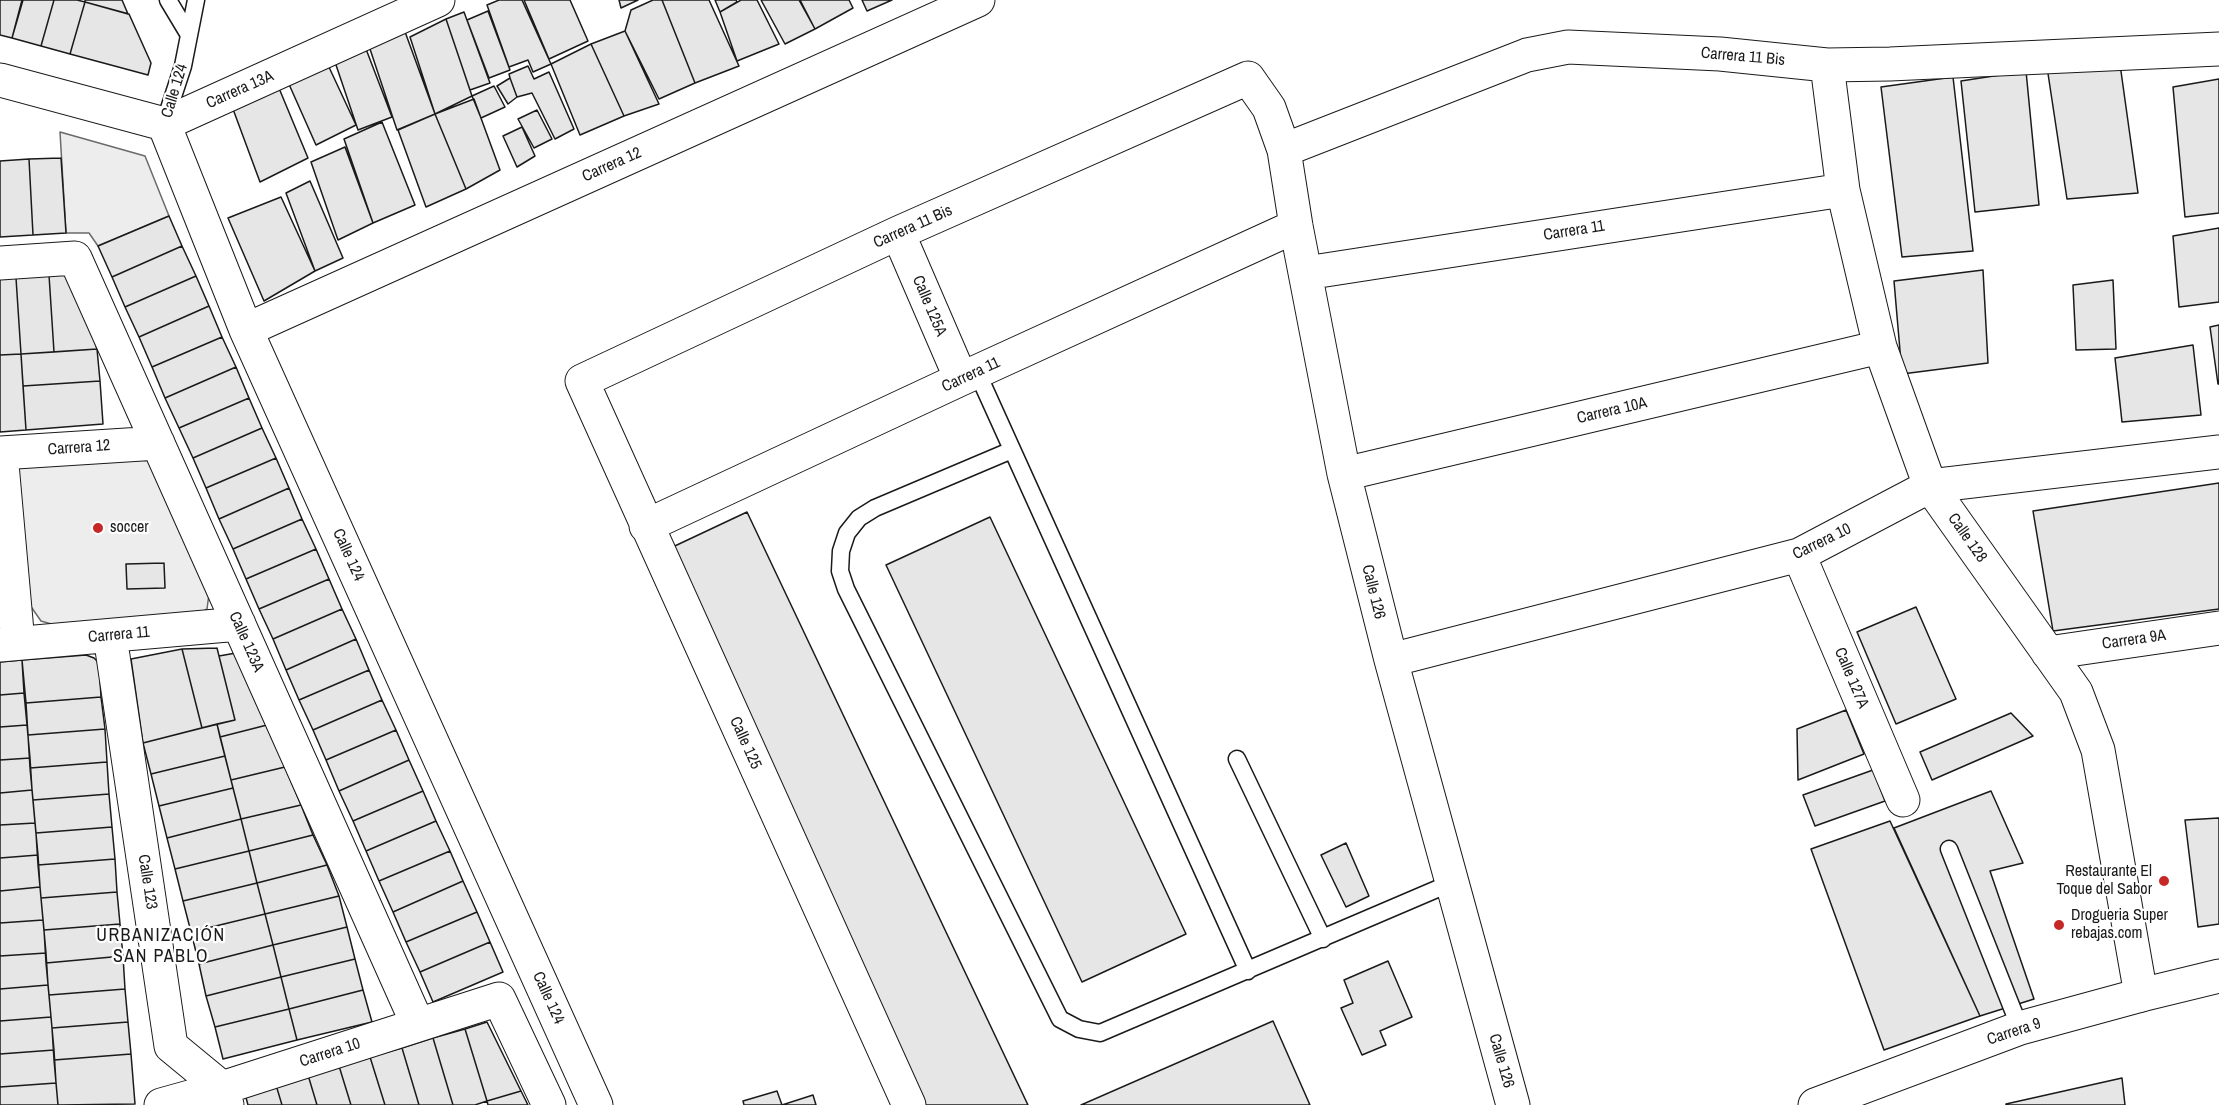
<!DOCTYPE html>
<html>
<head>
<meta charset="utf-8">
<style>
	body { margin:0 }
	canvas { display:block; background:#fff }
</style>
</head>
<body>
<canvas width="2219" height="1105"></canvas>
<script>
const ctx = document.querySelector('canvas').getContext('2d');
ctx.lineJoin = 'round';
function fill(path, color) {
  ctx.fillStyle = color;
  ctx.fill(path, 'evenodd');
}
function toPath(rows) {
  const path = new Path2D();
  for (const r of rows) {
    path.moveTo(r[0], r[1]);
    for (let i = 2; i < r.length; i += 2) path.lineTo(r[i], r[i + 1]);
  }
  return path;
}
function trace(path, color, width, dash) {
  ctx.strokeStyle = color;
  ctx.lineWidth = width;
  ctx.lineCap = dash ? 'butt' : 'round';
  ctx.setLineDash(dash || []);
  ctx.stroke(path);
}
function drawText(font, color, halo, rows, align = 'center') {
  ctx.font = font + ' "Archivo Narrow",sans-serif';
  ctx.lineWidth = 4.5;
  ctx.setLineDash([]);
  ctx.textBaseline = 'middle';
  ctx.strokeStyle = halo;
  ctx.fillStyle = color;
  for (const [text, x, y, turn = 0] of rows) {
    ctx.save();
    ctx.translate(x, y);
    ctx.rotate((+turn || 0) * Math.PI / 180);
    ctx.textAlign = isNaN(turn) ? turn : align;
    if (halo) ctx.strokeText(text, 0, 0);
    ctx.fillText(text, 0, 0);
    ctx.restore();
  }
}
const built = toPath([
	[60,132,145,156,169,216,98,246,89,233,66,233,60,132],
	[149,458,209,594,207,609,196,616,68,629,41,621,27,601,15,481,20,467,149,458]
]);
fill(built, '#ededed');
trace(built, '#6a6a6a', 1.5);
const building = toPath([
	[0,0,22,0,12,38,0,35,0,0],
	[23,0,54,0,41,46,12,38,23,0],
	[54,0,77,0,85,2,70,54,41,46,54,0],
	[85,0,122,0,128,14,85,2,85,0],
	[499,0,522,0,551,64,533,72,528,60,509,67,487,5,499,0],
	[524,0,570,0,588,41,549,59,524,0],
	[619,0,638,0,621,8,619,0],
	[653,0,662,0,695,83,659,99,625,31,631,10,653,0],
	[662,0,709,0,739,66,695,83,662,0],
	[715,0,736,0,737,2,720,12,715,0],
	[741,0,757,0,779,44,737,61,720,12,741,0],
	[761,0,799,0,815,29,785,44,761,0],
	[800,0,849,0,853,8,815,29,800,0],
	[862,0,892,0,867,11,862,0],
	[85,2,129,14,151,63,148,75,70,54,85,2],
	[488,11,510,70,489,78,467,20,488,11],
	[464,12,490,83,470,90,446,19,464,12],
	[446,19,472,96,435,114,410,37,446,19],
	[404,29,435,114,397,130,369,46,404,29],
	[625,31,659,104,624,116,591,44,625,31],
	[591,44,624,116,580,135,551,64,591,44],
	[366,49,392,117,358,130,335,62,366,49],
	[2119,57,2138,193,2067,199,2047,67,2119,57],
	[328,65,356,125,316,145,288,82,328,65],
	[528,66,534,79,549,72,574,129,555,139,532,93,517,97,510,78,509,74,528,66],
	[2026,71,2039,205,1975,212,1961,81,2026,71],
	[1953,77,1973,251,1902,257,1881,87,1953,77],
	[510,78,517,97,508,104,497,86,510,78],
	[2219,79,2219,213,2185,217,2173,87,2219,79],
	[276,81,308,158,260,182,230,101,276,81],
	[494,86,505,107,481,118,472,96,494,86],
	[474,99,500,170,466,189,435,114,474,99],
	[537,110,552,139,534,148,518,119,537,110],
	[435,114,466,189,426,207,398,130,435,114],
	[382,122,415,205,373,223,344,139,382,122],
	[522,127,535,156,517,167,503,136,522,127],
	[345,147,373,223,338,240,311,162,345,147],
	[61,158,66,233,33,235,29,159,61,158],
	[29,159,33,235,0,237,0,161,29,159],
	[310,181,343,258,315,271,286,193,310,181],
	[281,197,315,271,264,301,228,218,281,197],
	[169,216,182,246,112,277,98,246,169,216],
	[2219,228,2219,302,2179,307,2173,236,2219,228],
	[182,246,196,276,125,307,112,277,182,246],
	[1983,270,1988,363,1902,374,1894,281,1983,270],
	[64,274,75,281,97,349,54,352,49,275,64,274],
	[49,275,54,352,21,354,16,278,49,275],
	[196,276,209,306,139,337,125,307,196,276],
	[16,278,21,354,0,355,0,279,16,278],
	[2113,280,2116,349,2076,350,2073,285,2113,280],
	[209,306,222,337,152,367,139,337,209,306],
	[2219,325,2219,384,2218,384,2210,327,2219,325],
	[222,337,236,367,165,398,152,367,222,337],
	[2193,345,2201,415,2122,422,2115,358,2193,345],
	[97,349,100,381,23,386,21,354,97,349],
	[21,354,26,430,0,432,0,355,21,354],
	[236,367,249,398,179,428,165,398,236,367],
	[100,381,103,424,26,430,23,386,100,381],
	[249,398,262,428,193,458,179,428,249,398],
	[262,428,276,458,206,488,193,458,262,428],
	[276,458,289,488,219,519,206,488,276,458],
	[2219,483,2219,609,2053,631,2033,511,2219,483],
	[289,488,302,519,233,549,219,519,289,488],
	[747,512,1028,1105,924,1105,662,552,747,512],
	[990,517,1186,934,1082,982,886,565,990,517],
	[302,519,316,549,246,579,233,549,302,519],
	[316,549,329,579,259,609,246,579,316,549],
	[164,563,165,588,127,589,126,564,164,563],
	[329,579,342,609,273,639,259,609,329,579],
	[1916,607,1956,699,1896,724,1857,632,1916,607],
	[342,609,356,639,286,670,273,639,342,609],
	[356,639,369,670,299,700,286,670,356,639],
	[217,648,235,720,202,728,182,649,217,648],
	[182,649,202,728,143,743,131,659,182,649],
	[236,653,267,725,220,737,217,724,235,720,219,656,236,653],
	[86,655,94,658,99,663,101,697,26,703,22,660,86,655],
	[22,660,24,693,0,695,0,662,22,660],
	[369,670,382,700,313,730,299,700,369,670],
	[24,693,27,725,0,727,0,695,24,693],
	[101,697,105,729,28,735,26,703,101,697],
	[382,700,396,730,326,760,313,730,382,700],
	[1846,710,1864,754,1798,780,1797,729,1846,710],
	[2011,713,2033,736,1932,780,1920,752,2011,713],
	[217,724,225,756,151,774,143,743,217,724],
	[27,725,30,758,0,760,0,727,27,725],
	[267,725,285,767,231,780,220,737,267,725],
	[105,729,107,762,30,768,28,735,105,729],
	[396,730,409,760,339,791,326,760,396,730],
	[225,756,233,788,159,806,151,774,225,756],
	[30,758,32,790,0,793,0,760,30,758],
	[409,760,423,791,353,821,339,791,409,760],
	[107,762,109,794,33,800,30,768,107,762],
	[285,767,301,805,241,819,231,780,285,767],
	[1873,770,1885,801,1815,826,1803,795,1873,770],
	[233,788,241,819,167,838,159,806,233,788],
	[32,790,35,823,0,825,0,793,32,790],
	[423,791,436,821,366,851,353,821,423,791],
	[1991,791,2023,863,1990,871,2034,999,1980,1016,1894,828,1991,791],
	[109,794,112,827,36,833,33,800,109,794],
	[301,805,313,835,249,851,241,819,301,805],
	[2219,818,2219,924,2198,927,2185,820,2219,818],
	[241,819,249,851,175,869,167,838,241,819],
	[436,821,450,851,379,881,366,851,436,821],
	[1890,821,1980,1016,1884,1050,1811,849,1890,821],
	[35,823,38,855,0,858,0,825,35,823],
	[112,827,115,859,38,865,36,833,112,827],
	[313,835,327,865,257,883,249,851,313,835],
	[1346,843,1369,896,1346,907,1321,855,1346,843],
	[249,851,257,883,183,901,175,869,249,851],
	[450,851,463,881,393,912,379,881,450,851],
	[38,855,40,887,0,891,0,858,38,855],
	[115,859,117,892,41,898,38,865,115,859],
	[327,865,339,896,265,914,257,883,327,865],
	[463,881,477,912,406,942,393,912,463,881],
	[257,883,265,914,191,932,183,901,257,883],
	[40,887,43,920,0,923,0,891,40,887],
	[117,892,120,924,44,930,41,898,117,892],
	[339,896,347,927,273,945,265,914,339,896],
	[477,912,490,942,420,972,406,942,477,912],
	[265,914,273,945,199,964,191,932,265,914],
	[43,920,46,953,0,956,0,923,43,920],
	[120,924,123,956,46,963,44,930,120,924],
	[347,927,355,959,281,977,273,945,347,927],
	[490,942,503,972,433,1002,420,972,490,942],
	[273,945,281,977,206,996,199,964,273,945],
	[46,953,48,985,0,989,0,956,46,953],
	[123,956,125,989,49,995,46,963,123,956],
	[355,959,363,990,289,1009,281,977,355,959],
	[1388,961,1412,1017,1380,1031,1386,1045,1362,1055,1341,1008,1353,1003,1344,980,1388,961],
	[281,977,289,1009,215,1027,206,996,281,977],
	[48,985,51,1017,0,1021,0,989,48,985],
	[125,989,128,1022,52,1028,49,995,125,989],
	[363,990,372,1022,297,1040,289,1009,363,990],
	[289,1009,297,1040,223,1059,215,1027,289,1009],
	[51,1017,54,1050,0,1054,0,1021,51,1017],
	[1273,1021,1310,1105,1081,1105,1273,1021],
	[128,1022,131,1054,54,1060,52,1028,128,1022],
	[487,1022,521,1091,487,1101,465,1029,487,1022],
	[465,1029,487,1101,475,1105,453,1105,433,1038,465,1029],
	[433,1038,453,1105,419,1105,402,1048,433,1038],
	[402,1048,419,1105,385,1105,370,1057,402,1048],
	[54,1050,56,1083,0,1087,0,1054,54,1050],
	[131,1054,135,1104,58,1105,54,1060,131,1054],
	[370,1057,385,1105,351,1105,339,1066,370,1057],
	[339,1066,351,1105,317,1105,308,1075,339,1066],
	[308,1075,317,1105,282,1105,276,1085,308,1075],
	[2122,1078,2125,1105,2006,1105,2006,1104,2122,1078],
	[56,1083,58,1105,0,1105,0,1087,56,1083],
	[276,1085,282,1105,248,1105,245,1094,276,1085],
	[521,1091,528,1105,488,1105,487,1101,521,1091],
	[777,1091,782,1105,744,1105,743,1101,777,1091],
	[813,1095,816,1105,782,1105,813,1095]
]);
fill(building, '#e6e6e6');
trace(building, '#1a1a1a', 1.5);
const lane = toPath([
	[168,0,189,35],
	[164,124,183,66,196,0],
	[977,372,1248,971],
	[1012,450,875,508,859,518,847,533,841,551,840,571,846,589,1060,1019,1079,1029,1100,1033,1451,883],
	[1237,759,1323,939],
	[1949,849,2020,1028]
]);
const street = toPath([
	[1827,65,1843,190,1880,347,1930,486,2076,692,2098,750,2141,995],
	[0,80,164,124,438,0],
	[164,124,246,330,596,1105],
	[1284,150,1527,55,1568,47,1720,54,1827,65,1890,64,2219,49],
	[898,233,961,379],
	[0,263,75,258,418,1025],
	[1306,273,1843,190],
	[246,330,978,0],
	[0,453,158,443],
	[1,453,18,643],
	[1344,474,1880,347],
	[646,526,961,379,1296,226],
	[1799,555,1903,800],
	[110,636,171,1046,222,1088,227,1105],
	[0,645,239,624],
	[2048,653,2219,628],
	[1391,660,1799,555,1930,486,2219,452],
	[161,1105,222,1088,499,999,549,1105],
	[909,1105,582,381,898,233,1248,78,1269,108,1284,150,1296,226,1344,474,1391,660,1513,1105]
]);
const secondary = toPath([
	[1815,1105,2020,1028,2141,995,2219,976]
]);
trace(lane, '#1a1a1a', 19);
trace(street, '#1a1a1a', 35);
trace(secondary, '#1a1a1a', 35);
trace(lane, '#fff', 16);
trace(street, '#fff', 33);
trace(secondary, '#fff', 33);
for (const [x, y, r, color] of [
	[98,528,6,"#c62828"],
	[2164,881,6,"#c62828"],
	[2059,925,6,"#c62828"]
]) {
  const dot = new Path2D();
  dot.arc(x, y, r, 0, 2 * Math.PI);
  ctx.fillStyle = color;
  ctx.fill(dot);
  trace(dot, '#fff', 2);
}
drawText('16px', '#1a1a1a', '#fff', [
	["Carrera 11 Bis",1743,57,5],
	["Carrera 13A",240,90,-24],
	["Calle 124",175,91,-73],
	["Carrera 12",612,165,-24],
	["Carrera 11 Bis",913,227,-24],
	["Carrera 11",1574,231,-9],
	["Calle 125A",929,306,67],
	["Carrera 11",971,375,-25],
	["Carrera 10A",1612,411,-13],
	["Carrera 12",79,448,-4],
	["Calle 128",1967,538,55],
	["Carrera 10",1822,542,-26],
	["Calle 124",348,555,66],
	["Calle 126",1373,592,76],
	["Carrera 11",119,635,-5],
	["Carrera 9A",2134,640,-8],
	["Calle 123A",246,642,66],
	["Calle 127A",1851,678,67],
	["Calle 125",745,743,66],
	["Calle 123",147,882,81],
	["Calle 124",548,998,66],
	["Carrera 9",2014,1032,-18],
	["Carrera 10",330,1053,-18],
	["Calle 126",1501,1061,74]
]);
drawText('16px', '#1a1a1a', '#fff', [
	["soccer",110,528],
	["Restaurante El",2152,872,"right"],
	["Toque del Sabor",2152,890,"right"],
	["Drogueria Super",2071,916],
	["rebajas.com",2071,934]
], 'left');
ctx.letterSpacing = '1.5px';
drawText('18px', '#1a1a1a', '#fff', [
	["URBANIZACIÓN",161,936],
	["SAN PABLO",161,957]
]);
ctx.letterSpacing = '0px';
</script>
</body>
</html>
